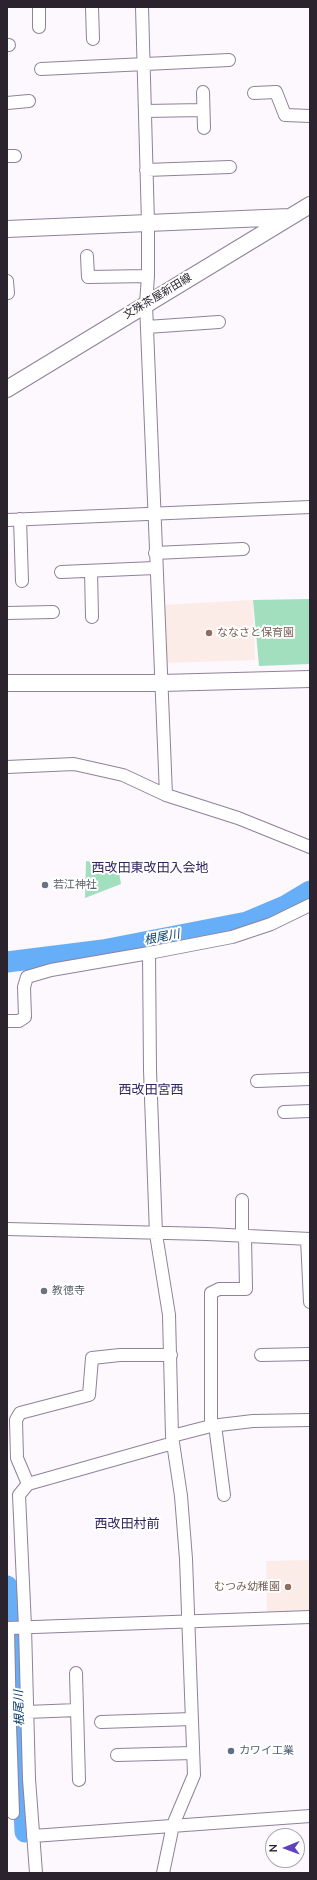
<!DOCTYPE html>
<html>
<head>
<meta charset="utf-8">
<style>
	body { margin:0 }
	#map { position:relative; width:317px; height:1880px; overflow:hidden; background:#fcf8fe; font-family:"Nunito Sans",sans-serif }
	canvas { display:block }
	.frame { position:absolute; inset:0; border:8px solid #2b242f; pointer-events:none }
	.north { position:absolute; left:265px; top:1828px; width:40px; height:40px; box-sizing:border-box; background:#fff; border:1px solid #aaa7ac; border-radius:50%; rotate:269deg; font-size:11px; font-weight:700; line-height:16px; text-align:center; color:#2b242f }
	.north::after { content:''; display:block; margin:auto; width:14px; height:18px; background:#6043bc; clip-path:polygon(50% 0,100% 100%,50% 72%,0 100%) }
</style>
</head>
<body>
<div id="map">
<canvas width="317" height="1880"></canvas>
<div class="frame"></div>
<div class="north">N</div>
</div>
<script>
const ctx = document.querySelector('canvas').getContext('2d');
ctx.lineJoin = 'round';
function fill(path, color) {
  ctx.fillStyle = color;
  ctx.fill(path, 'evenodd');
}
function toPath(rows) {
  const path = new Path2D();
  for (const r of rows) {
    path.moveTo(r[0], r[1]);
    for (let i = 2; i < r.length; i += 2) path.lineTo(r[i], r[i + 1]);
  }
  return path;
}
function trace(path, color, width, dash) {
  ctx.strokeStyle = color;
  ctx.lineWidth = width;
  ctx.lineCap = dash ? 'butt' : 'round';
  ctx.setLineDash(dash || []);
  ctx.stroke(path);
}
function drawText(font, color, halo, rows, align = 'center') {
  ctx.font = font + ' "Nunito Sans","Noto Sans JP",sans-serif';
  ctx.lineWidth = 4;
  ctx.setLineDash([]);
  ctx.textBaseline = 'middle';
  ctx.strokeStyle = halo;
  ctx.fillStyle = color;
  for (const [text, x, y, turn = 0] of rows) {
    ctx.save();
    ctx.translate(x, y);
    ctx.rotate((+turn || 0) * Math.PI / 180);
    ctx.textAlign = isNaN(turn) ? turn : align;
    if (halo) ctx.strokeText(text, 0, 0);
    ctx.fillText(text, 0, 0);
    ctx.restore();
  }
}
fill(toPath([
	[253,600,255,660,164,663,162,605],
	[310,1560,310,1612,267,1613,266,1561]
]), '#fcece7');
fill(toPath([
	[310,599,310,664,259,666,253,600],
	[86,861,118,866,121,884,85,898]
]), '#a1dfbe');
trace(toPath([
	[7,962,103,950,247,922,285,906,310,891],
	[7,1586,13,1596,17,1636,25,1832]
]), '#66aef7', 21);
const street = toPath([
	[39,7,39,27],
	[92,7,93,39],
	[142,7,148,223,148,276,146,304,166,795],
	[7,45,9,45],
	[41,69,229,60],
	[203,92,204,128],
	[254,93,276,92,285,115,310,116],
	[7,103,29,101],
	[145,111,203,110],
	[7,156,15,156],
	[146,170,230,167],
	[87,256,88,277,148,276],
	[7,281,8,293],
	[147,327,219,322],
	[20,519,22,581],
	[7,520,310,507],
	[155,553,243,549],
	[91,571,92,617],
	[61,572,155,568],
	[7,613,53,612],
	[7,767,74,764,123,775,166,795,238,818,310,847],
	[149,953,232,937,271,924,310,905],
	[7,1021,19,1021,25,1017,24,987,27,977,51,970,149,953,150,1070,156,1234,169,1315,172,1436,181,1496,186,1559,194,1775,173,1825,163,1873],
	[257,1081,310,1079],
	[284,1112,310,1111],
	[7,1229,207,1234,310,1239],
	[242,1237,242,1200],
	[307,1239,310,1302],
	[261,1355,310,1354],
	[215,1425,224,1495],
	[211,1426,211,1293,219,1289,246,1289,245,1237],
	[172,1436,211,1426,253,1421,310,1420],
	[28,1484,17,1458,16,1420,20,1413,89,1395,92,1358,120,1355,171,1355],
	[7,1628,310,1617],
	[76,1673,79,1780],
	[27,1712,77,1710],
	[101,1722,192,1719],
	[7,1726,10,1726,8,1628],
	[10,1726,13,1813],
	[117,1755,193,1753],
	[33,1836,310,1816],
	[36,1873,29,1779,25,1627,19,1495,28,1484,166,1445,172,1445]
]);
const secondary = toPath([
	[7,229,289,217],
	[7,389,310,205],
	[7,683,161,683,310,679]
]);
trace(street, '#90809a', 14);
trace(secondary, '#90809a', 18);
trace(street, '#fff', 12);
trace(secondary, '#fff', 16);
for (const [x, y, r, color] of [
	[209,633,4,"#8d6e63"],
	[45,885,4,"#6b7280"],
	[44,1291,4,"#6b7280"],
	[288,1587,4,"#8d6e63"],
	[231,1751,4,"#5c6f8a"]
]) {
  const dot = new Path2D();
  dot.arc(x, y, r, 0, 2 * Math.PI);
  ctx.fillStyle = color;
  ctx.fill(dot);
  trace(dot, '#fff', 1.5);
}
drawText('11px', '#2b242f', '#fff', [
	["文殊茶屋新田線",158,297,-31]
]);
drawText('11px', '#785e54', '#fff', [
	["ななさと保育園",217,633],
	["むつみ幼稚園",280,1587,"right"]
], 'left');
drawText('11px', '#5b616d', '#fff', [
	["若江神社",53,885],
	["教徳寺",52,1291]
], 'left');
drawText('11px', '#4e5e75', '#fff', [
	["カワイ工業",239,1751]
], 'left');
drawText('italic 12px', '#043b69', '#fff', [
	["根尾川",162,938,-11],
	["根尾川",20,1708,-92]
]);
drawText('13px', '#322660', '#fff', [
	["西改田東改田入会地",150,869],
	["西改田宮西",151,1091],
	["西改田村前",127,1525]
]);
</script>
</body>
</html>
